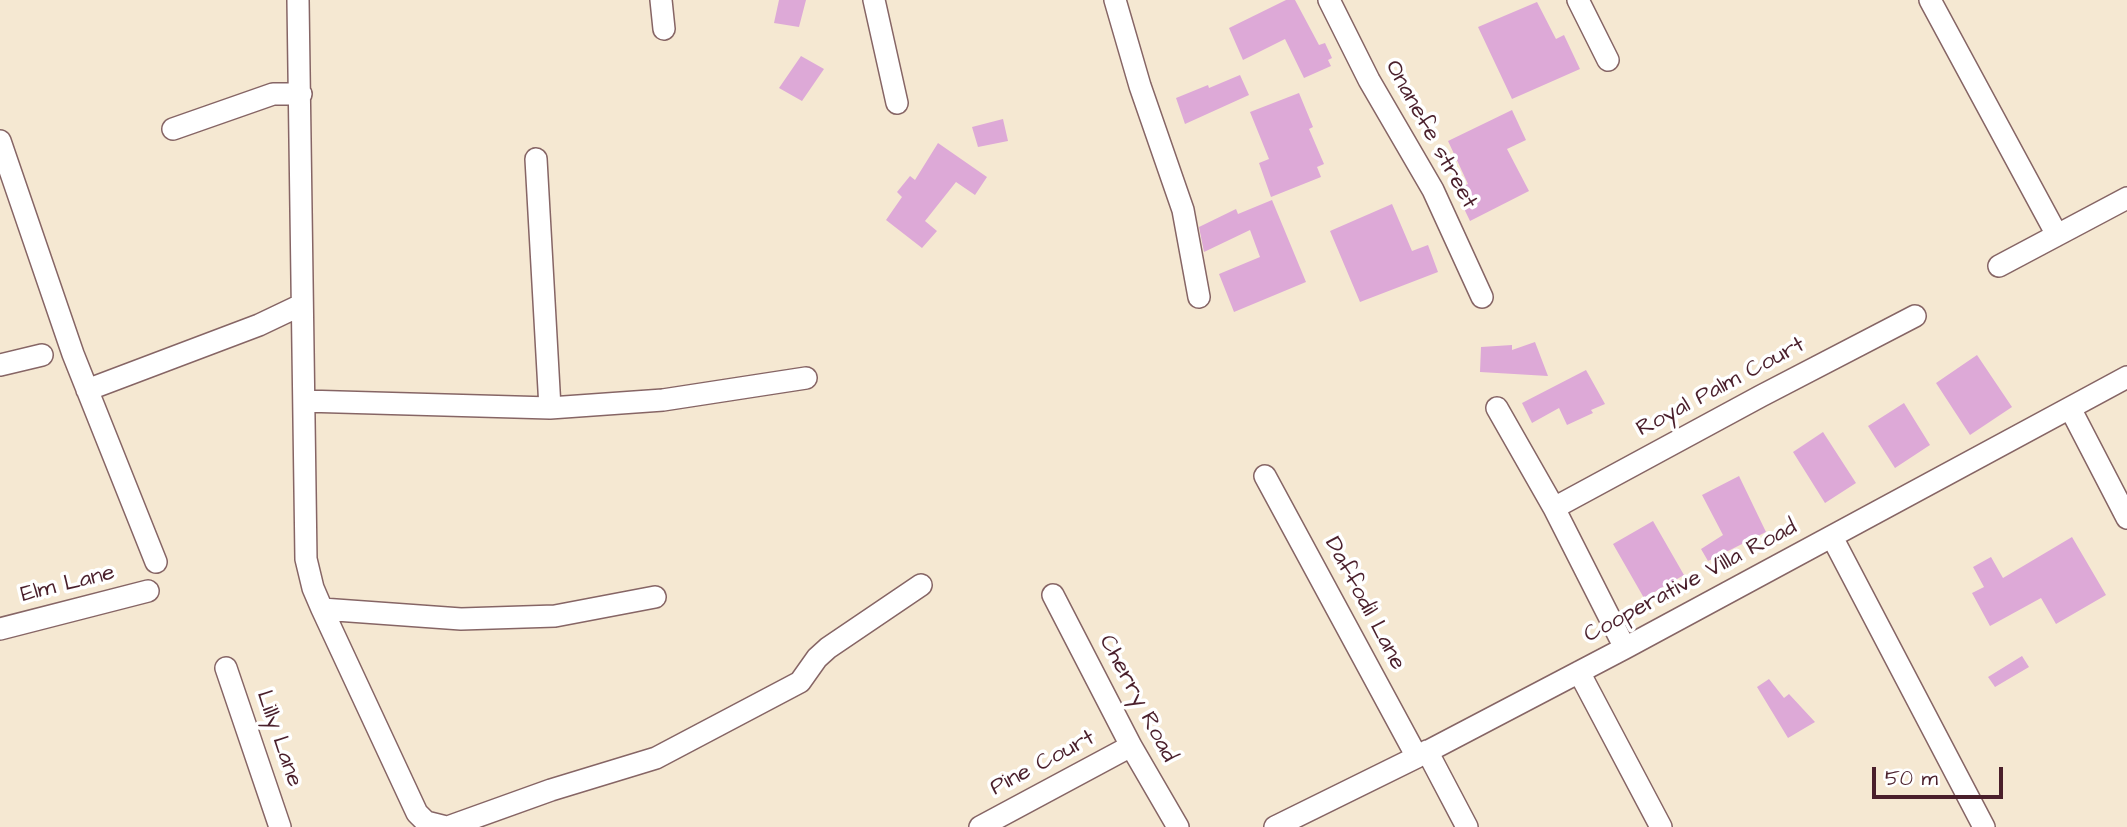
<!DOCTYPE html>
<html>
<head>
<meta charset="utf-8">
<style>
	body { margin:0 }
	#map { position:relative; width:2127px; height:827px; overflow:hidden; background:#f5e8d2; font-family:"Architects Daughter",sans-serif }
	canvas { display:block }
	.scale { position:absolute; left:1872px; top:767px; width:131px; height:32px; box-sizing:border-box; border:4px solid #4a1f2b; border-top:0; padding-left:9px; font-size:21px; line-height:24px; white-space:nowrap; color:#4a1f2b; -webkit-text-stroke:5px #fff; paint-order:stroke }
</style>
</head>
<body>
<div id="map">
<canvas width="2127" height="827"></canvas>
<div class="scale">50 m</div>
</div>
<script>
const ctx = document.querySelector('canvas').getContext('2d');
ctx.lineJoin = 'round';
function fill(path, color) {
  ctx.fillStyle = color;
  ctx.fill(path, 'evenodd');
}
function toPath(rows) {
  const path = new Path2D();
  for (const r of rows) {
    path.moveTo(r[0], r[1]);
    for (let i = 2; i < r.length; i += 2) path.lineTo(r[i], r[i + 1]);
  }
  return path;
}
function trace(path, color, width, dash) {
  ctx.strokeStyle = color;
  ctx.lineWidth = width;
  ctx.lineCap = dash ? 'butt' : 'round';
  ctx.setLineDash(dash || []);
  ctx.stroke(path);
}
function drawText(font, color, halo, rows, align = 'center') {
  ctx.font = font + ' "Architects Daughter",sans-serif';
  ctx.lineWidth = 7;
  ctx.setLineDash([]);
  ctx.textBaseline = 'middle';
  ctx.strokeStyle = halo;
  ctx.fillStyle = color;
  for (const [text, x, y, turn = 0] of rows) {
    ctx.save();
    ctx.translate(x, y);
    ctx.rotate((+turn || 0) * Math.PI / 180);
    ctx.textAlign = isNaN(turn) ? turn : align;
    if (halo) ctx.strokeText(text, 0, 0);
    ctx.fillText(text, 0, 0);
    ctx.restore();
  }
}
fill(toPath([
	[779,0,806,0,799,27,774,23],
	[1286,0,1295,0,1319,45,1325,43,1332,58,1328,60,1331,66,1304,78,1285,39,1243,60,1229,28],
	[1537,2,1556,39,1564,35,1580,69,1512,99,1478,27],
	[801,56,824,69,802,101,779,88],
	[1240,75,1249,95,1185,124,1176,98,1208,85,1209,88],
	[1299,93,1313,127,1309,129,1324,164,1317,167,1321,177,1271,197,1259,163,1269,159,1250,112],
	[1512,110,1526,140,1507,149,1529,191,1470,221,1455,190,1468,184,1448,141],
	[1003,119,1008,141,978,147,972,127],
	[938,143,987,177,975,195,956,182,925,221,937,231,922,248,886,220,902,197,897,192,910,176,915,180],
	[1272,200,1306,282,1234,312,1219,274,1260,257,1250,230,1204,252,1199,227,1236,209,1238,214],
	[1392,204,1412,251,1428,245,1438,272,1360,302,1330,231],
	[1535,342,1548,376,1480,372,1481,347,1512,345,1512,350],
	[1977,355,2012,407,1970,435,1936,383],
	[1586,370,1605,404,1591,410,1593,413,1567,425,1559,408,1532,423,1522,403],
	[1904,403,1930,445,1895,468,1868,426],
	[1823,432,1856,483,1825,503,1793,452],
	[1739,476,1766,532,1708,561,1701,549,1723,535,1702,495],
	[1653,521,1684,575,1644,598,1613,544],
	[2072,537,2106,595,2056,624,2041,598,1990,626,1972,593,1984,587,1973,567,1991,557,2003,578],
	[2022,656,2029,667,1995,687,1988,677],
	[1769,679,1784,698,1789,694,1815,722,1788,738,1757,687]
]), '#dda9d7');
const minor = toPath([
	[298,0,306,559,313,588,322,609,417,813,426,822,446,827],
	[661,0,664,29],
	[874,0,897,103],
	[1115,0,1140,86,1183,210,1199,297],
	[1329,0,1369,80,1433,190,1482,297],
	[1578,0,1608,60],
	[1930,0,2057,235],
	[173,129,273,94,301,94],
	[0,141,73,354,156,562],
	[536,159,550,408],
	[1999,266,2127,198],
	[0,365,42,355],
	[87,390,259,325,301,305],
	[304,401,550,408,663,400,806,378],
	[1497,408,1554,508,1625,648],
	[2070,408,2127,518],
	[1265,476,1417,757],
	[1554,508,1761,396,1915,316],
	[1832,537,1984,827],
	[1053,595,1131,746,1178,827],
	[322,609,461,619,555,616,655,597],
	[0,629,148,591],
	[226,668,280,827],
	[1579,672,1661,827],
	[1427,751,1467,827],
	[448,827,551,790,656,758,800,682,817,658,828,648,921,585],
	[980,827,1131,746],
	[1275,827,1417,757,1625,648,2127,377]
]);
trace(minor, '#866565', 24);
trace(minor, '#fff', 21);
drawText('23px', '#4a1f2b', '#fff', [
	["Onanefe street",1430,135,61],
	["Royal Palm Court",1721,388,-28],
	["Cooperative Villa Road",1691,582,-28],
	["Elm Lane",68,585,-14],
	["Daffodil Lane",1364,604,62],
	["Cherry Road",1137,699,62],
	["Lilly Lane",278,739,71],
	["Pine Court",1043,764,-28]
]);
</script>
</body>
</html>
